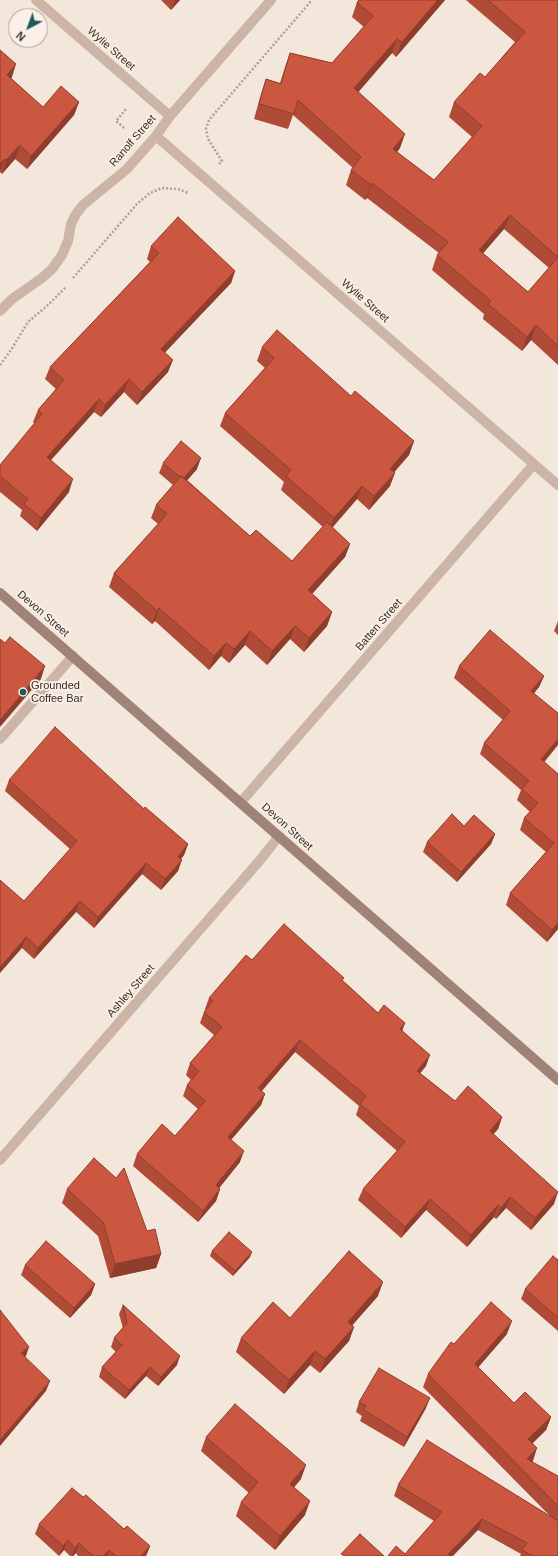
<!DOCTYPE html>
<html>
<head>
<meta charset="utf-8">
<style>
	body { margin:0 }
	#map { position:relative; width:558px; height:1556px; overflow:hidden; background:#f3e6db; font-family:Arial,sans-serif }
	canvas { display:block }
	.north { position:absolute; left:8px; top:8px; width:40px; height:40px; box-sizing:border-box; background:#faf0e7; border:1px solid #aca19a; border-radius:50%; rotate:221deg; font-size:11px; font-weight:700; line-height:16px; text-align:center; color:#372b27 }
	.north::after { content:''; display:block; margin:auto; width:14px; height:18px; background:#1b5b5a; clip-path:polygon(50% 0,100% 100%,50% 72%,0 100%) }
</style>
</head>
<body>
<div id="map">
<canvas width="558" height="1556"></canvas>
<div class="north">N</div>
</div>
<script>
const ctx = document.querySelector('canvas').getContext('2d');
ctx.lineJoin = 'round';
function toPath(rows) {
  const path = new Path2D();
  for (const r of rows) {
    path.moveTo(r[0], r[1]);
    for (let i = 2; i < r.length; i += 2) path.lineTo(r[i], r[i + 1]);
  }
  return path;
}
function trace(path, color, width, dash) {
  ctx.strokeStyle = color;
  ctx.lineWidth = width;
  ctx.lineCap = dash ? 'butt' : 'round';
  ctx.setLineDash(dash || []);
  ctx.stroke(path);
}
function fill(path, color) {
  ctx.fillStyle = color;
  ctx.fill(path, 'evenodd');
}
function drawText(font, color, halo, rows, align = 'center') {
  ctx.font = font + ' Arial,sans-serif';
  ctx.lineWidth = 3.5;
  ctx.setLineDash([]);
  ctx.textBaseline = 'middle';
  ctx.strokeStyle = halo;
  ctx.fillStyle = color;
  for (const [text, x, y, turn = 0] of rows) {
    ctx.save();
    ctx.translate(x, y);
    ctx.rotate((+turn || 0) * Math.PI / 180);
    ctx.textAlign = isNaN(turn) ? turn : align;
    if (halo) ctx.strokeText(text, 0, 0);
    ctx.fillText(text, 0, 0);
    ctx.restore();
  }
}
trace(toPath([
	[124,128,116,121,126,109],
	[219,164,222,161,208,139,206,129,209,120,312,0],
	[73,278,137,204,150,193,162,188,178,189,188,193],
	[0,365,11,350,28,322,48,305,66,287]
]), '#b89e90', 2.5, [2, 2]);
trace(toPath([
	[0,739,73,656]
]), '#ccb4a6', 10);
trace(toPath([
	[36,0,170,116],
	[156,136,558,485],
	[0,311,12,299,42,278,52,269,62,255,68,241,71,224,76,214,83,205,127,169,156,136,170,116,271,0],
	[241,802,534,464],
	[0,1160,261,859,279,836]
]), '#ccb4a6', 10);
trace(toPath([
	[0,593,558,1080]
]), '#a08377', 10);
fill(toPath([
	[161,0,180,0,171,10],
	[445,0,396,57,392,53,358,92,400,148,397,152,434,180,472,137,449,117,454,102,485,77,515,42,466,0,558,0,558,365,531,340,522,351,483,319,484,314,432,270,437,255,439,253,367,198,365,200,346,185,351,170,353,168,293,115,288,129,254,119,261,94,266,79,280,83,285,67,290,53,332,63,364,27,352,17,357,2],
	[504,229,549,268,528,292,483,253],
	[0,50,12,77,11,78,43,107,79,102,74,115,27,169,15,159,2,174,0,172],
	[151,246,235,271,231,283,165,352,168,372,137,405,124,392,101,417,94,412,51,460,69,492,37,531,20,516,22,510,0,492,0,465,35,424,33,422,38,410,56,389,45,379,50,367,150,262,147,259],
	[262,347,351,396,414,441,409,455,394,472,390,486,369,510,357,499,332,528,350,544,345,557,312,594,332,612,327,626,304,652,290,639,267,665,245,645,229,663,221,656,209,670,155,621,152,624,109,587,114,573,158,524,151,518,156,505,173,485,159,473,163,463,197,469,187,480,250,536,292,561,323,527,281,490,284,482,220,426,225,413,265,368,257,361],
	[558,621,558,635,554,631],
	[459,666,544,676,539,687,534,693,544,762,558,774,558,929,547,942,506,905,510,893,546,852,520,830,524,818,530,812,517,800,521,790,480,754,484,743,503,720,454,678],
	[9,780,144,809,188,844,184,855,181,859,178,871,161,890,142,874,94,928,76,912,34,959,22,948,24,901,70,849,5,791],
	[464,826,495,834,491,844,457,882,423,852,427,842],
	[252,960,343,981,378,1013,405,1023,402,1030,426,1066,420,1073,455,1101,502,1117,498,1129,493,1134,554,1204,531,1230,506,1208,496,1219,494,1217,467,1247,426,1210,401,1238,358,1200,363,1189,397,1151,356,1115,359,1106,295,1052,262,1091,265,1094,261,1105,231,1140,240,1162,219,1188,220,1189,216,1201,198,1222,133,1166,137,1154,175,1136,198,1109,183,1096,187,1085,191,1080,186,1075,190,1063,214,1035,200,1023,204,1012,206,1010,205,1009,209,998],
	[67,1189,147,1231,161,1254,156,1268,110,1278,98,1236,62,1203],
	[212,1251,250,1257,233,1276,210,1256],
	[558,1260,558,1331,521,1299,525,1289],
	[25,1265,95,1284,91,1295,70,1318,21,1275],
	[378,1296,352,1325,354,1327,349,1341,320,1373,310,1365,284,1394,236,1352,241,1338,290,1318],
	[123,1305,177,1365,158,1386,146,1376,125,1399,99,1377,102,1367,116,1352,111,1347,114,1338,123,1328,119,1314],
	[507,1334,478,1367,514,1403,551,1417,546,1430,532,1443,533,1461,532,1462,558,1476,558,1556,520,1556,521,1554,478,1530,405,1554,434,1521,394,1496,398,1485,550,1516,423,1387,428,1374,454,1344],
	[359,1402,426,1408,404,1447,360,1421,362,1416,356,1412],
	[206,1437,301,1479,294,1487,305,1515,275,1550,236,1516,241,1502,249,1493,201,1451],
	[83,1497,124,1529,150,1546,146,1556,78,1556,76,1553,73,1556,70,1556,64,1550,59,1556,35,1534,39,1524]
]), '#af4b37');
fill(toPath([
	[175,0,180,0,171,10],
	[438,0,445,0,396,57,402,42],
	[397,39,392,53,349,103,354,88],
	[16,64,12,77,2,88,7,75],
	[79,102,74,115,27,169,31,156],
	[405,134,400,148,388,164,393,149],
	[20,145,15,159,2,174,6,160],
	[5,159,0,172,0,164],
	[372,183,367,198,365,200,371,185],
	[510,215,504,229,474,264,479,250],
	[235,271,231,283,157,361,161,349],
	[536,325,531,340,522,351,527,337],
	[173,360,168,372,137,405,142,392],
	[129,379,124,392,101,417,105,405],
	[99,399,94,412,42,470,47,457],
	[414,441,409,455,385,483,390,469],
	[201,458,197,469,179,490,182,480],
	[395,473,390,486,369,510,374,496],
	[73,479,69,492,37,531,41,518],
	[362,486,357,499,329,531,334,518],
	[350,544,345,557,303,604,308,590],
	[159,608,155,621,152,624,157,611],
	[332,612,327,626,304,652,309,638],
	[295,626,290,639,267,665,272,651],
	[250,631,245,645,229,663,234,649],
	[226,643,221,656,209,670,214,656],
	[45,666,41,679,0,727,0,720],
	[544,676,539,687,527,702,531,691],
	[558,739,558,745,537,771,541,759],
	[495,834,491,844,457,882,461,872],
	[188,844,184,855,174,868,178,857],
	[182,860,178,871,161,890,165,879],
	[146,863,142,874,94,928,98,917],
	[80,901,76,912,34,959,38,948],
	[558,923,558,929,547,942,552,930],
	[26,937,22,948,0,973,0,967],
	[405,1023,401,1034,400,1029],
	[300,1040,295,1052,254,1099,258,1088],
	[430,1055,426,1066,413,1082,417,1071],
	[265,1094,261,1105,224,1148,228,1137],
	[502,1117,498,1129,486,1143,490,1131],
	[244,1151,240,1162,212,1197,216,1185],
	[220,1189,216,1201,198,1222,203,1211],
	[558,1192,554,1204,531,1230,535,1218],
	[510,1197,506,1208,496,1219,501,1208],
	[430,1199,426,1210,401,1238,405,1227],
	[498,1205,494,1217,467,1247,471,1235],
	[252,1252,250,1257,233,1276,235,1271],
	[161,1254,156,1268,110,1278,115,1264],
	[383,1282,378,1296,343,1336,348,1322],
	[95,1284,91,1295,70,1318,74,1308],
	[512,1321,507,1334,470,1377,475,1364],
	[354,1327,349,1341,320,1373,325,1359],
	[29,1347,26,1356,18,1363,21,1353],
	[315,1351,310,1365,284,1394,289,1380],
	[180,1356,177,1365,158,1386,161,1377],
	[150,1367,146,1376,125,1399,129,1390],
	[50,1381,46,1391,0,1446,0,1440],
	[430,1398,426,1408,404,1447,407,1437],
	[551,1417,546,1430,524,1452,528,1439],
	[537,1448,533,1461,523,1471,527,1459],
	[306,1465,301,1479,285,1498,290,1484],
	[310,1501,305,1515,275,1550,280,1536],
	[482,1519,478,1530,453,1556,448,1556,448,1554],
	[68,1540,64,1550,59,1556,63,1546],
	[79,1543,76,1553,73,1556,72,1556,75,1548],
	[150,1546,146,1556,141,1556],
	[109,1550,107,1556,103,1556]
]), '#8f3d2d');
const building = toPath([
	[359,0,438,0,402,42,397,39,354,88,405,134,393,149,434,180,482,126,454,102,480,73,485,77,525,32,488,0,558,0,558,257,510,215,479,250,528,292,558,257,558,346,536,325,527,337,488,304,491,301,437,255,448,242,372,183,371,185,351,170,361,157,298,100,294,114,259,104,266,79,281,84,290,53,332,63,373,16,357,2,359,0],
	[0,50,16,64,7,75,43,107,61,86,79,102,31,156,20,145,6,160,5,159,0,164,0,50],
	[178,217,235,271,161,349,173,360,142,392,129,379,105,405,99,399,47,457,73,479,41,518,24,504,28,499,0,476,0,465,42,414,38,410,64,380,50,367,159,253,151,246,178,217],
	[277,330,351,396,355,391,414,441,390,469,395,473,374,496,362,486,334,518,286,476,291,470,225,413,274,358,262,347,277,330],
	[181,441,201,458,184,478,181,476,180,477,163,463,181,441],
	[181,476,250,536,256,530,292,561,327,522,350,544,308,590,332,612,309,638,295,626,272,651,250,631,234,649,226,643,214,656,159,608,157,611,114,573,167,514,156,505,181,476],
	[490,630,544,676,531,691,558,713,558,739,541,759,558,774,558,923,552,930,510,893,554,843,524,818,538,803,522,789,529,781,484,743,510,711,459,666,490,630],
	[10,637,45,666,0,720,0,639,5,643,10,637],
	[55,727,144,809,145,807,188,844,178,857,182,860,165,879,146,863,98,917,80,901,38,948,26,937,0,967,0,880,24,901,77,841,9,780,55,727],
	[452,814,464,826,474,815,495,834,461,872,427,842,452,814],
	[284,924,344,978,342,980,378,1013,384,1005,405,1023,400,1029,430,1055,417,1071,455,1101,468,1086,502,1117,490,1131,558,1192,535,1218,510,1197,501,1208,498,1205,471,1235,430,1199,405,1227,363,1189,405,1142,360,1104,366,1096,300,1040,258,1088,265,1094,228,1137,244,1151,216,1185,220,1189,203,1211,137,1154,162,1124,175,1136,205,1101,187,1085,199,1071,190,1063,222,1027,204,1012,213,1001,209,998,246,955,252,960,284,924],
	[94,1158,116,1178,124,1168,147,1231,155,1229,161,1254,115,1264,103,1222,67,1189,94,1158],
	[229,1232,252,1252,235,1271,212,1251,229,1232],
	[46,1241,95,1284,74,1308,25,1265,46,1241],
	[349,1251,383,1282,348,1322,354,1327,325,1359,315,1351,289,1380,241,1338,273,1302,290,1318,349,1251],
	[553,1256,558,1260,558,1318,525,1289,553,1256],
	[491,1302,512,1321,475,1364,514,1403,525,1392,551,1417,528,1439,537,1448,527,1459,558,1476,558,1506,428,1374,451,1342,454,1344,491,1302],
	[123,1305,180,1356,161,1377,150,1367,129,1390,102,1367,122,1345,114,1338,127,1323,123,1305],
	[0,1310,29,1347,21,1353,50,1381,0,1440,0,1310],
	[379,1368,430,1398,407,1437,364,1410,366,1406,359,1402,379,1368],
	[235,1404,306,1465,290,1484,310,1501,280,1536,241,1502,258,1482,206,1437,235,1404],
	[427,1440,558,1521,558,1556,533,1556,522,1550,527,1543,482,1519,448,1554,451,1556,388,1556,396,1546,405,1554,442,1512,398,1485,427,1440],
	[72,1488,83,1497,86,1495,124,1529,127,1526,150,1546,141,1556,116,1556,109,1550,103,1556,93,1556,79,1543,75,1548,68,1540,63,1546,39,1524,72,1488],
	[360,1534,384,1556,344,1556,341,1554,360,1534]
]);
fill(building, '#cc5740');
trace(building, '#8f3d2d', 1);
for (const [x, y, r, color] of [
	[23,692,4,"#1b5b5a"]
]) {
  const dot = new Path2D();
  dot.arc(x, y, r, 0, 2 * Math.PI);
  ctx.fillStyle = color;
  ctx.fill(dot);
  trace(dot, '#faf0e7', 1.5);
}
drawText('11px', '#372b27', '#faf0e7', [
	["Wylie Street",111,49,41],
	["Ranolf Street",133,141,-49],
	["Wylie Street",365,301,41],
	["Devon Street",43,614,41],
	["Batten Street",379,625,-49],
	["Devon Street",287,827,42],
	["Ashley Street",131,991,-49]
]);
drawText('11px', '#372b27', '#faf0e7', [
	["Grounded",31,686],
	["Coffee Bar",31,699]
], 'left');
</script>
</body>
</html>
